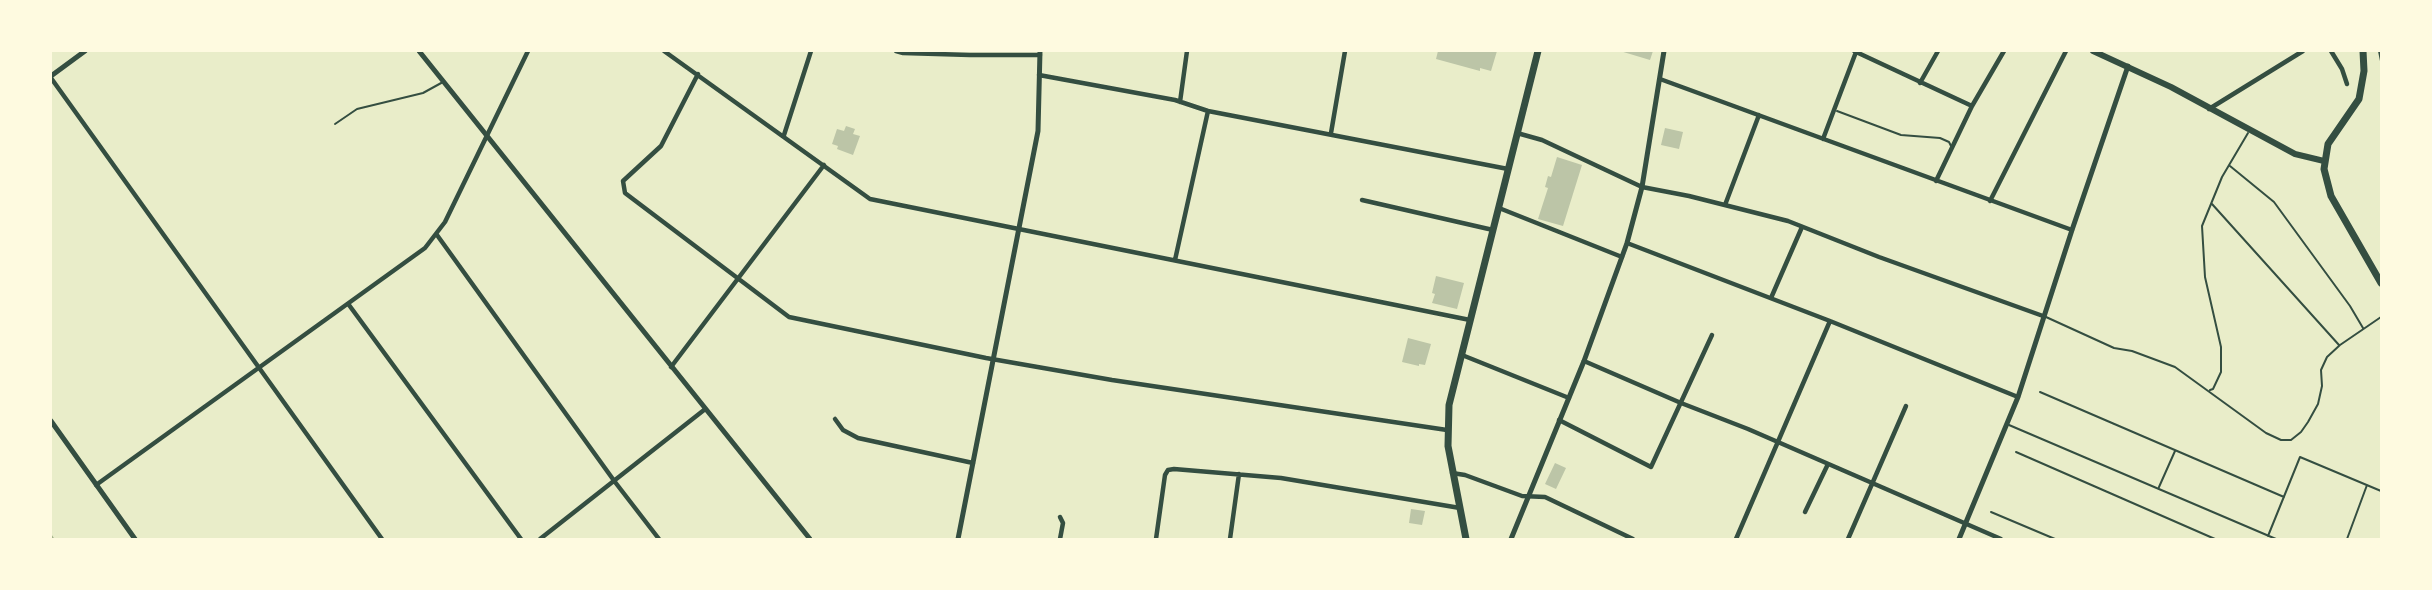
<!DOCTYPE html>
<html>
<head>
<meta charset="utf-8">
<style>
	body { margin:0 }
	#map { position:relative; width:2432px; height:590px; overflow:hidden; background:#e9edc9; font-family:Jost,sans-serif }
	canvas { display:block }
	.frame { position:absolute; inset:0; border:52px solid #fefae0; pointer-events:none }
</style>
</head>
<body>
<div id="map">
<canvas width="2432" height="590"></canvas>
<div class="frame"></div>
</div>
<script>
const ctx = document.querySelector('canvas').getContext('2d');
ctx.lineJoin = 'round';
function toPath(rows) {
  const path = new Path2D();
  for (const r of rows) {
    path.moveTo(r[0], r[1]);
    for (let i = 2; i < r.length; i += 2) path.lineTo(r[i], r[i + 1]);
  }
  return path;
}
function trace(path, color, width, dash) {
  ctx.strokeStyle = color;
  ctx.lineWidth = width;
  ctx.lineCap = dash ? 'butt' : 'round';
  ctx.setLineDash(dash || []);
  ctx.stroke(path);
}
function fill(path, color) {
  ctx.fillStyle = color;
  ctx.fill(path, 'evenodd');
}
trace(toPath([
	[51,536,53,539]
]), '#a3b18a', 2.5);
fill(toPath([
	[1438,51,1497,51,1491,71,1480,68,1480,71,1436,59],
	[1620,51,1653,51,1650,60],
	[846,126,855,129,853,134,860,136,853,155,837,149,838,146,832,144,837,129,844,131],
	[1665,128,1683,132,1679,149,1661,145],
	[1557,157,1582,165,1563,226,1538,219,1548,188,1545,187,1548,176,1551,177],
	[1436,276,1464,283,1457,309,1432,303,1435,294,1432,293],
	[1408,338,1431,344,1425,365,1419,364,1419,366,1402,362],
	[1555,463,1566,468,1556,489,1545,484],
	[1411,509,1425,511,1422,525,1409,523]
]), '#bcc5a7');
trace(toPath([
	[2379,51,2381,61]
]), '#344e41', 2);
trace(toPath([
	[1837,111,1901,135,1940,138,1949,142,1952,148],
	[335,124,357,109,423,93,443,82],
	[2230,166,2274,202,2350,306,2363,328],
	[2212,204,2339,345],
	[2046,317,2114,348,2132,351,2175,367,2266,433,2281,440,2291,440,2301,432,2308,422,2318,404,2322,386,2321,370,2327,357,2340,345,2381,317],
	[2210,390,2213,389,2221,372,2221,347,2205,277,2202,226,2222,177,2248,133],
	[2040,392,2284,497],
	[2009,425,2276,539],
	[2016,452,2215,539],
	[2159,487,2175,451],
	[1991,512,2055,539],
	[2268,536,2300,457,2381,491],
	[2347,539,2367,485]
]), '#344e41', 2);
trace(toPath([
	[664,51,870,199,1470,320],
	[896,51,903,53,970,55,1040,55],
	[1854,51,1972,106],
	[2331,51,2342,69,2347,84],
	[698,74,661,146,623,181,625,193,789,317,986,358,1112,380,1447,430],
	[1039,75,1175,100,1208,111,1508,169],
	[51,78,382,539],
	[1660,79,2072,230],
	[1920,83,1938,51],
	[1180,102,1187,51],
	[2209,109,2303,51],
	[1331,133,1345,51],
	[1517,133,1542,140,1642,187,1689,196,1788,221,1879,257,2043,316],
	[784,135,811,51],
	[1823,139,1856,52],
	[1936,181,1972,106,2004,51],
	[1362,200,1493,230],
	[1990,201,2066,51],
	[1725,205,1759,115],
	[1499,208,1622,257],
	[437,235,615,482,659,539],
	[1627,243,1830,321,2018,397],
	[1175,260,1208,111],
	[1771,298,1802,227],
	[349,305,521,539],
	[1462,355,1569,398],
	[1584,361,1681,403,1748,429,2001,539],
	[671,367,824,165],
	[835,419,843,430,858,438,973,463],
	[1559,420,1651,467,1712,335],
	[1452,473,1465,475,1522,496,1545,497,1633,539],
	[96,485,425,248,445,222,528,51],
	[1805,512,1828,464],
	[540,539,704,410],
	[1060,539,1063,523,1060,517],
	[1156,539,1165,475,1168,470,1174,469,1281,478,1460,508],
	[1230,539,1239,474],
	[1736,539,1830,321],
	[1848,539,1906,406]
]), '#344e41', 4.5);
trace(toPath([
	[419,51,810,539],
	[51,76,85,51],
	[51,421,135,539],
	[958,539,1038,131,1040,51],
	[1511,539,1584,361,1627,243,1642,187,1664,51],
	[1959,539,2018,397,2072,230,2128,66]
]), '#344e41', 5);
trace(toPath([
	[2093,51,2171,87,2295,154,2324,161]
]), '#344e41', 6);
trace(toPath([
	[2363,51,2364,71,2359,99,2328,144,2324,169,2331,196,2381,283],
	[1466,539,1448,446,1449,405,1538,51]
]), '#344e41', 7);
</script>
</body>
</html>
